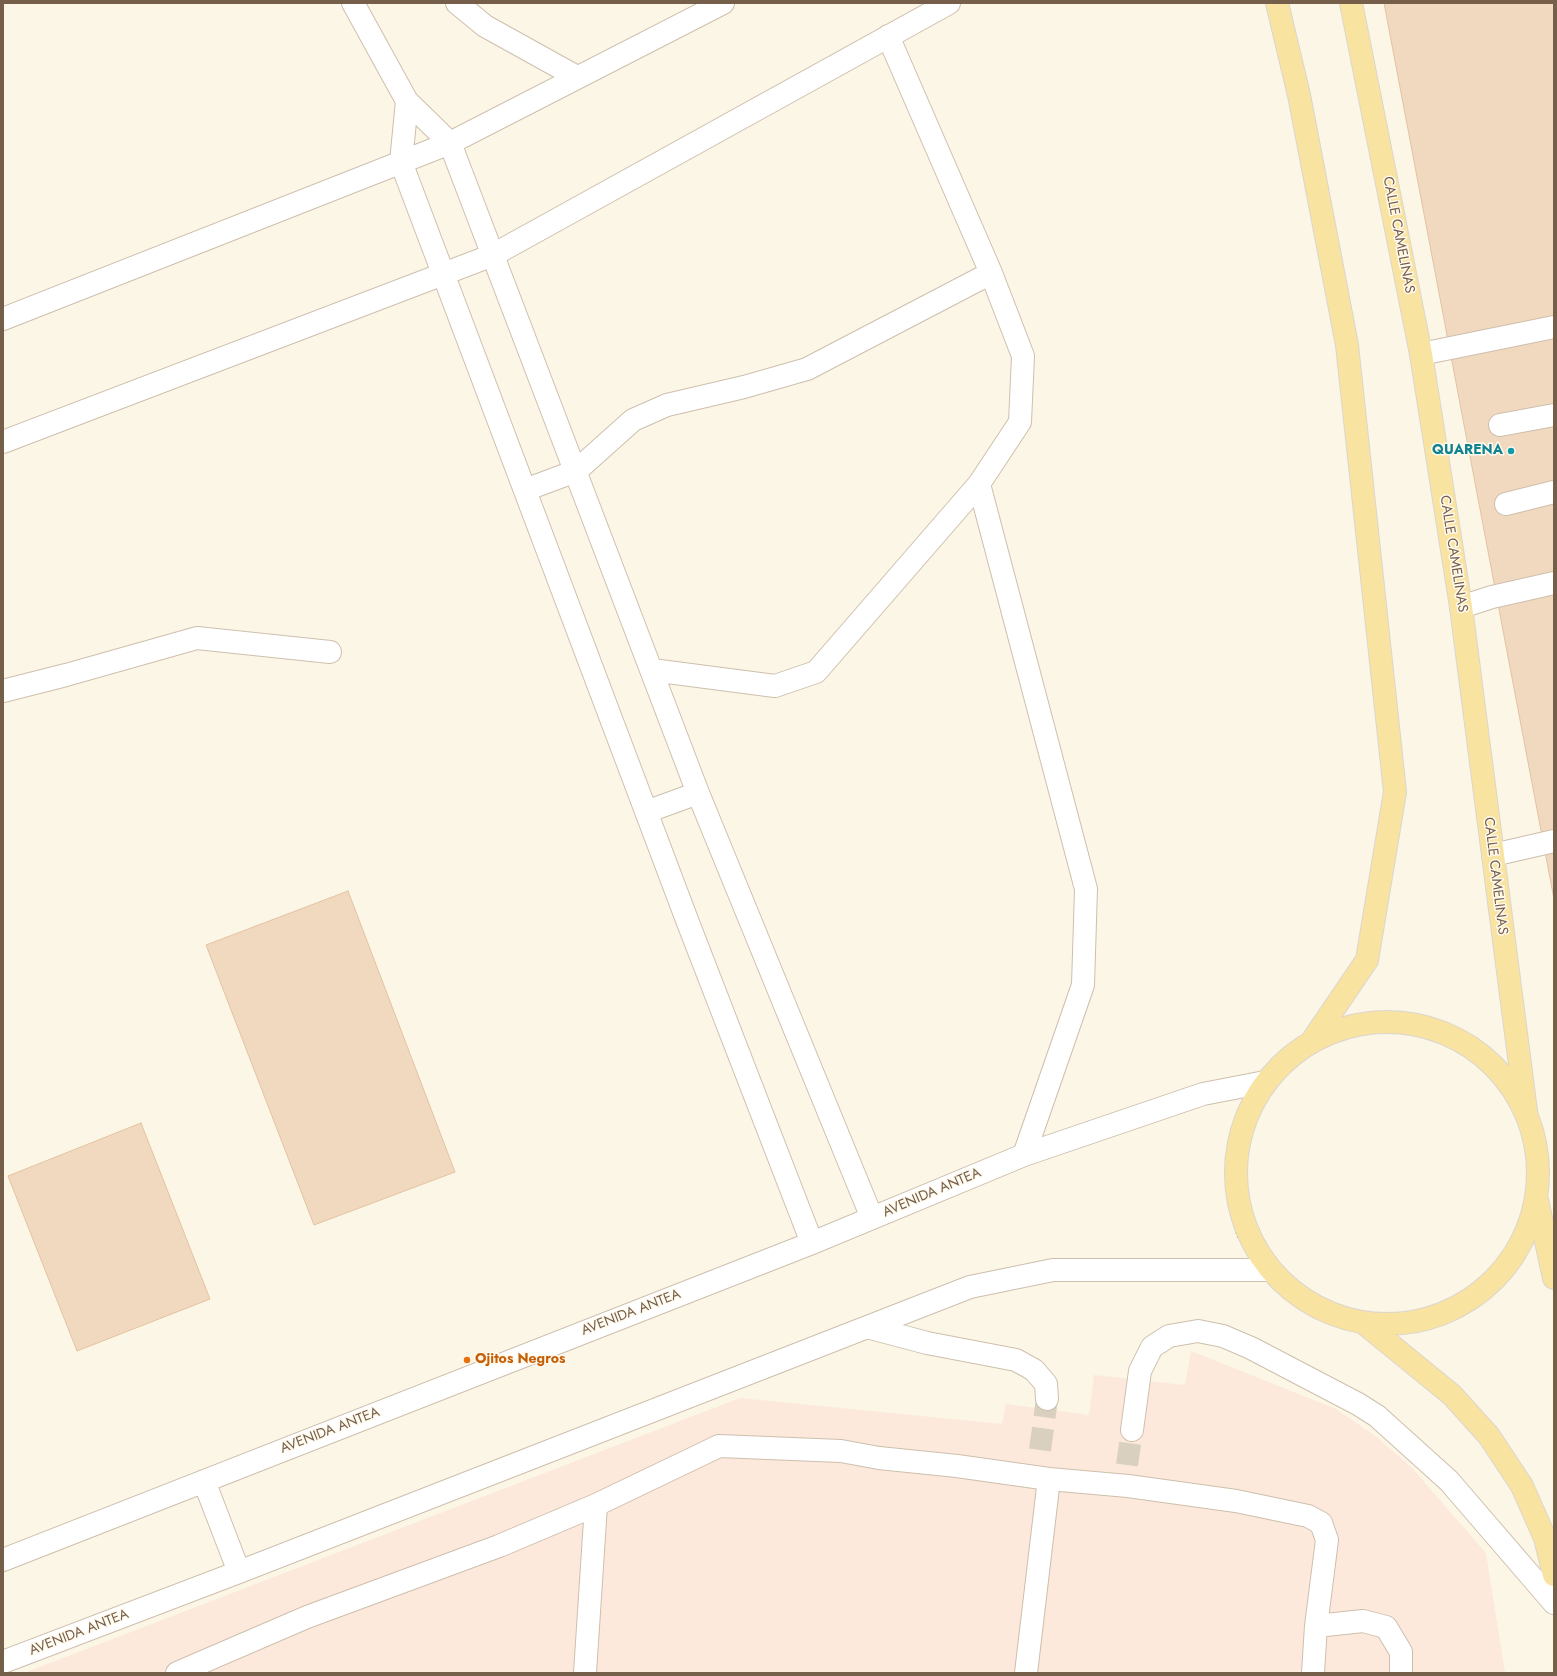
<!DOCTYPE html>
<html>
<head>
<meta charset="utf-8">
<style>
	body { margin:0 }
	#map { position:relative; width:1557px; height:1676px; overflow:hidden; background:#fcf6e6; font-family:Jost,sans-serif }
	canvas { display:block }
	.frame { position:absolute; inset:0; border:4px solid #755f4b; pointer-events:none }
</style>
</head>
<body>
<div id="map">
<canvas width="1557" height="1676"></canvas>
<div class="frame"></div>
</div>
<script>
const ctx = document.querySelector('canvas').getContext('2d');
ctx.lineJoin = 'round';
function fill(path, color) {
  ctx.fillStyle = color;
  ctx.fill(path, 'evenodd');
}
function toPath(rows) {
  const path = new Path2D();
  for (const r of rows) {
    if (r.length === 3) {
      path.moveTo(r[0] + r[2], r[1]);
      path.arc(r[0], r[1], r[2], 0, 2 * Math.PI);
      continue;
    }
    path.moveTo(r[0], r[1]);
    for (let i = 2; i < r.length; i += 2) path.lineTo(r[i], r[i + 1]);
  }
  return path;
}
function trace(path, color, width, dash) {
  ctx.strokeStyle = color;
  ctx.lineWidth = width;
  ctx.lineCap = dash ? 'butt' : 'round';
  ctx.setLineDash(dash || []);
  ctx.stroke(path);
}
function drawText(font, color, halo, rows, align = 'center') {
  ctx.font = font + ' Jost,sans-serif';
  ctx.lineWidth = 3;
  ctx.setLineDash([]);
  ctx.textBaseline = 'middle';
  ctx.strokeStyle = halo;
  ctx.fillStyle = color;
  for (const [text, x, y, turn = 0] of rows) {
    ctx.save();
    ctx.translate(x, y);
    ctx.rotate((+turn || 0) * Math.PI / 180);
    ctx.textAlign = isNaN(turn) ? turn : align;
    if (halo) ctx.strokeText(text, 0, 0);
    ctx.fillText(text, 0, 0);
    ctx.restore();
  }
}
fill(toPath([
	[1191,1351,1336,1409,1377,1437,1412,1468,1486,1553,1505,1673,24,1673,740,1398,1002,1424,1006,1404,1089,1415,1094,1375,1185,1385]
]), '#fce9db');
const building = toPath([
	[1384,3,1554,3,1554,899,1384,3],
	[348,891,455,1172,314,1225,206,945,348,891],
	[141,1123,210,1299,77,1351,8,1176,141,1123]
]);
fill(building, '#f1d9bf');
trace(building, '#e3c29f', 1);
trace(toPath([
	[1040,1450,1047,1399],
	[1127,1465,1132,1430]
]), '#dad0bf', 22, [22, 11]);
const minor = toPath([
	[353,3,407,101,450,143,698,793,872,1218],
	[457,3,485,26,577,77],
	[407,101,401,162,687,920,812,1243],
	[3,319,450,143,723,3],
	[1421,354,1554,327],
	[1500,425,1554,415],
	[3,442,493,255,949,3],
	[979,484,1086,889,1083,985,1024,1155],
	[525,490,576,471,633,420,667,405,744,387,807,369,991,273],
	[1506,504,1554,492],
	[1461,607,1492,597,1554,583],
	[652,670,775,686,816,672,979,484,1020,422,1023,356,991,273,888,36],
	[3,691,66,675,197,638,330,652],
	[646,812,698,793],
	[1493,855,1554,841],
	[867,1327,927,1343,1016,1360,1034,1370,1046,1384,1047,1399],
	[1132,1430,1140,1371,1152,1347,1169,1336,1198,1331,1223,1336,1251,1348,1358,1404,1377,1416,1449,1481,1554,1603],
	[204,1481,239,1572],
	[3,1560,812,1243,1024,1155,1203,1094,1265,1082],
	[1316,1626,1363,1621,1386,1627,1401,1652,1401,1673],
	[3,1662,239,1572,970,1287,1053,1270,1270,1270],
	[177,1673,307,1617,499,1546,596,1505,719,1446,841,1451,879,1458,957,1466,1049,1479,1128,1486,1236,1501,1308,1516,1321,1523,1327,1540,1316,1626,1313,1673],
	[585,1673,596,1505],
	[1026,1673,1049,1479]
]);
const major = toPath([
	[1277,3,1299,95,1347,345,1395,792,1367,960,1314,1038],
	[1351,3,1421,354,1461,607,1526,1111],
	[1387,1173,151],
	[1537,1200,1554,1278],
	[1365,1324,1452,1395,1489,1436,1522,1486,1545,1538,1554,1575]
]);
trace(minor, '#cebfad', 24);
trace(major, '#dbd5d0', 24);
trace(toPath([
	[1241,1240,1237,1236,1229,1168,1232,1128,1245,1117]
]), '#d6bca2', 2.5, [1, 3]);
trace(minor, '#fff', 22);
trace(major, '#f9e3a1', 22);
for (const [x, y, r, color] of [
	[1511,451,4,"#0f9aa8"],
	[467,1360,4,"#e8710a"]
]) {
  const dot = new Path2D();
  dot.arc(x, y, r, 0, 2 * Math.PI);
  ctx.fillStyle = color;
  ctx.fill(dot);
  trace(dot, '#fffaed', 1.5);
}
drawText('14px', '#755f4b', '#fffaed', [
	["CALLE CAMELINAS",1398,235,79],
	["CALLE CAMELINAS",1453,554,81],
	["CALLE CAMELINAS",1495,876,83],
	["AVENIDA ANTEA",932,1193,-23],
	["AVENIDA ANTEA",631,1313,-21],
	["AVENIDA ANTEA",330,1431,-21],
	["AVENIDA ANTEA",79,1633,-21]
]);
drawText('bold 14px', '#0d838f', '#fffaed', [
	["QUARENA",1503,451]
], 'right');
drawText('bold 14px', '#c56008', '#fffaed', [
	["Ojitos Negros",475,1360]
], 'left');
</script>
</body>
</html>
